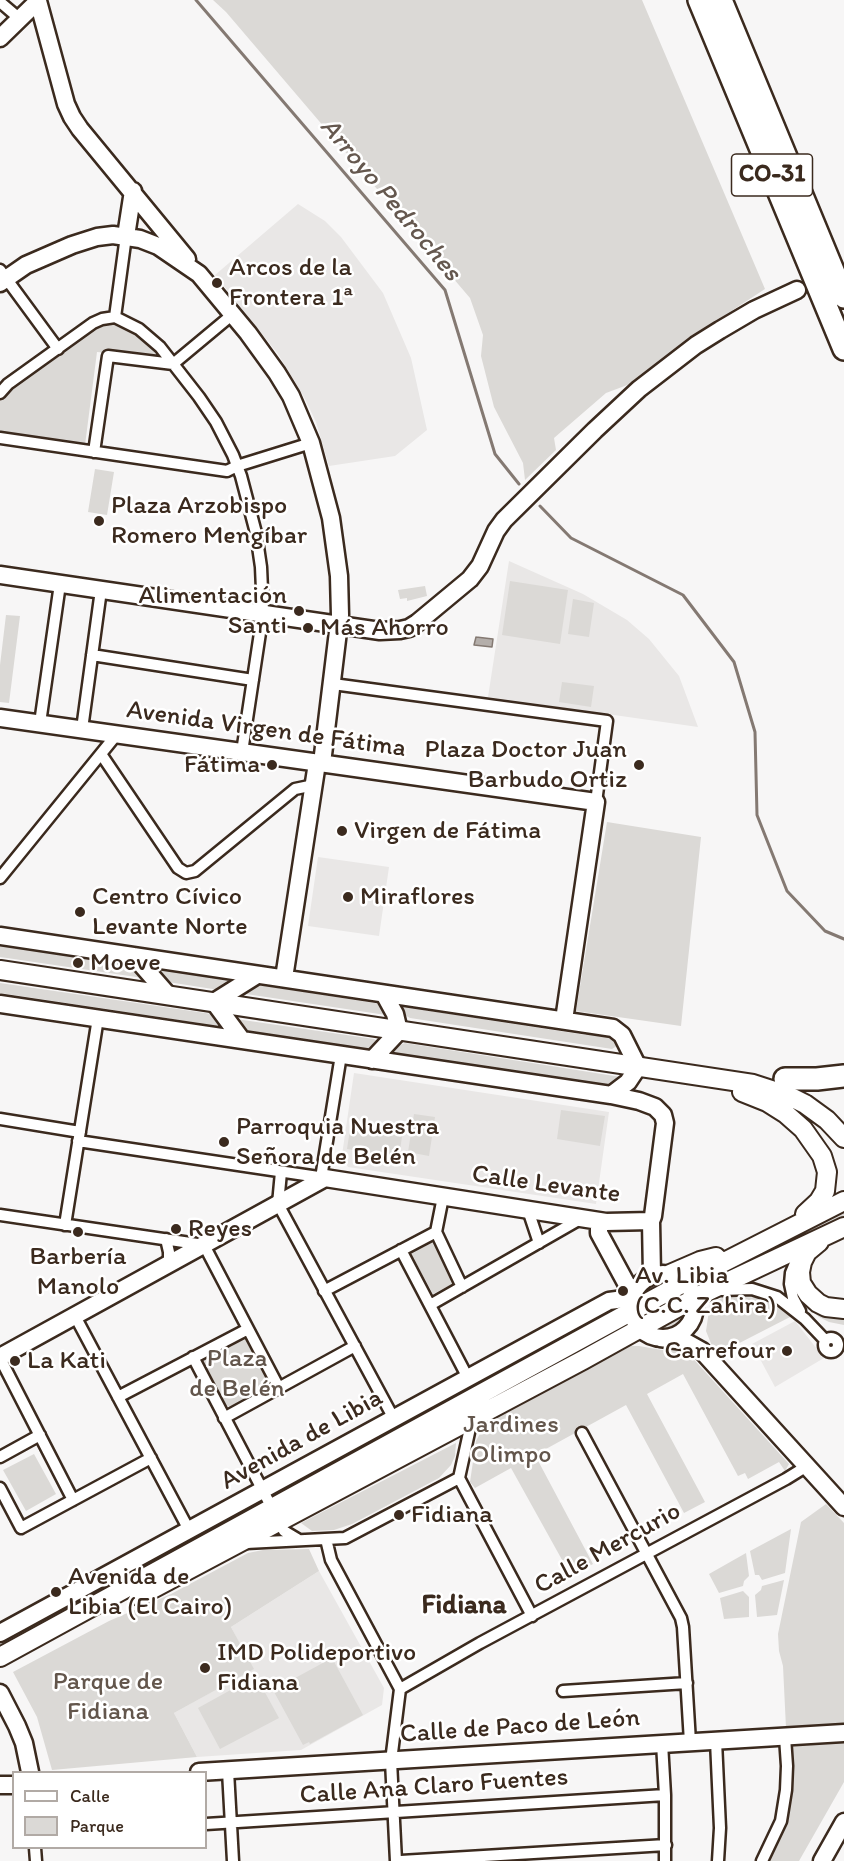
<!DOCTYPE html>
<html>
<head>
<meta charset="utf-8">
<style>
	body { margin:0 }
	#map { position:relative; width:844px; height:1861px; overflow:hidden; background:#f7f6f6; font-family:Itim,sans-serif }
	canvas { display:block }
	.legend { position:absolute; left:12px; top:1771px; width:195px; height:78px; box-sizing:border-box; background:#fff; border:2px solid #b1aaa5; margin:0; padding:8px 10px; list-style:none; font-size:18px; color:#3b2a1e }
	.legend li { display:flex; align-items:center; gap:12px; height:30px }
	.legend b { width:30px; border:2px solid #b1aaa5 }
</style>
</head>
<body>
<div id="map">
<canvas width="844" height="1861"></canvas>
<ul class="legend">
<li><b style="height:8px;background:#fff"></b>Calle</li>
<li><b style="height:16px;background:#dbd9d6"></b>Parque</li>
</ul>
</div>
<script>
const ctx = document.querySelector('canvas').getContext('2d');
ctx.lineJoin = 'round';
function fill(path, color) {
  ctx.fillStyle = color;
  ctx.fill(path, 'evenodd');
}
function toPath(rows) {
  const path = new Path2D();
  for (const r of rows) {
    if (r.length === 3) {
      path.moveTo(r[0] + r[2], r[1]);
      path.arc(r[0], r[1], r[2], 0, 2 * Math.PI);
      continue;
    }
    path.moveTo(r[0], r[1]);
    for (let i = 2; i < r.length; i += 2) path.lineTo(r[i], r[i + 1]);
  }
  return path;
}
function trace(path, color, width, dash) {
  ctx.strokeStyle = color;
  ctx.lineWidth = width;
  ctx.lineCap = dash ? 'butt' : 'round';
  ctx.setLineDash(dash || []);
  ctx.stroke(path);
}
function drawText(font, color, halo, rows, align = 'center') {
  ctx.font = font + ' Itim,sans-serif';
  ctx.lineWidth = 5;
  ctx.setLineDash([]);
  ctx.textBaseline = 'middle';
  ctx.strokeStyle = halo;
  ctx.fillStyle = color;
  for (const [text, x, y, turn = 0] of rows) {
    ctx.save();
    ctx.translate(x, y);
    ctx.rotate((+turn || 0) * Math.PI / 180);
    ctx.textAlign = isNaN(turn) ? turn : align;
    if (halo) ctx.strokeText(text, 0, 0);
    ctx.fillText(text, 0, 0);
    ctx.restore();
  }
}
fill(toPath([
	[298,204,325,221,341,237,383,293,411,358,427,430,395,456,329,466,316,422,304,397,278,354,215,275],
	[509,561,583,594,627,620,649,639,679,676,698,727,488,697],
	[318,857,389,867,379,936,308,926],
	[354,1073,609,1112,596,1204,348,1167,342,1155],
	[795,1321,824,1358,775,1387,752,1344],
	[319,1571,384,1688,382,1705,301,1750,197,1757,174,1713,253,1669,231,1627]
]), '#e9e7e6');
fill(toPath([
	[213,0,642,0,765,289,693,336,630,384,606,393,554,438,556,450,525,480,523,463,494,407,481,356,483,335,470,298,226,12],
	[113,320,145,337,159,358,97,352,85,445,0,433,0,398,95,325],
	[95,469,114,472,107,515,88,512],
	[510,581,568,590,560,644,502,635],
	[425,586,427,596,407,601,407,598,400,599,398,590],
	[573,599,594,603,589,637,568,634],
	[6,615,20,616,9,703,0,702,0,665],
	[562,682,594,686,591,707,559,702],
	[607,822,701,837,681,1026,576,1011],
	[14,941,58,953,100,960,111,956,133,959,143,978,0,957,0,946,12,947],
	[148,962,164,965,164,970,207,977,208,971,234,978,219,990,168,982,163,979],
	[0,983,212,1014,216,1016,225,1029,199,1030,199,1023,0,993],
	[252,984,381,1004,386,1015,246,994,245,991],
	[406,1003,423,1004,423,1010,586,1035,587,1028,600,1030,599,1036,613,1038,620,1044,612,1049,410,1018,403,1014,402,1010],
	[236,1019,374,1039,378,1042,372,1049,366,1050,239,1030],
	[405,1043,621,1077,607,1089,579,1088,579,1081,415,1057,413,1064,388,1055,400,1045],
	[561,1110,605,1116,600,1146,557,1139],
	[414,1114,435,1117,429,1156,408,1152],
	[351,1123,403,1130,399,1157,347,1149],
	[844,1209,844,1216,786,1244,708,1284,706,1279],
	[433,1240,456,1282,433,1294,410,1252],
	[662,1280,672,1282,637,1299,644,1287,651,1282],
	[797,1293,844,1315,844,1325,829,1322,819,1317,805,1306,799,1300],
	[726,1296,762,1298,777,1305,792,1316,720,1353,712,1346,706,1331,710,1304],
	[687,1311,684,1322,675,1329,668,1332,654,1331],
	[245,1338,250,1342,269,1378,270,1384,265,1390,230,1407,224,1404,203,1366,203,1361,205,1358,239,1339],
	[631,1346,639,1346,662,1350,675,1348,688,1353,789,1464,785,1471,779,1462,748,1479,745,1473,738,1476,683,1374,647,1394,705,1502,684,1513,626,1405,535,1455,593,1564,571,1576,511,1468,475,1488,470,1482,476,1441,486,1422],
	[456,1443,455,1456,451,1465,439,1478,352,1524,334,1530,312,1531,301,1523],
	[34,1454,56,1494,26,1511,3,1470],
	[826,1504,844,1523,844,1724,786,1728,783,1666,779,1651,778,1634,801,1522],
	[791,1529,785,1573,762,1580,759,1575,755,1575,750,1551],
	[309,1549,319,1571,231,1627,254,1669,174,1713,197,1757,52,1770,37,1717,13,1672,109,1621,171,1594,248,1553,263,1550],
	[746,1553,749,1576,744,1581,743,1586,719,1593,709,1574],
	[784,1580,777,1615,757,1617,755,1595,761,1590,762,1586],
	[743,1591,749,1597,749,1617,724,1619,720,1598],
	[332,1658,363,1715,310,1744,309,1742,303,1745,273,1690],
	[256,1676,279,1718,220,1749,198,1708],
	[844,1741,844,1782,799,1861,767,1861,784,1823,790,1745]
]), '#dbd9d6');
const water = toPath([
	[476,637,493,639,492,647,474,645,476,637]
]);
fill(water, '#b4aeaa');
trace(water, '#847972', 1.5);
trace(toPath([
	[196,0,445,290,495,454,519,484],
	[540,506,571,538,683,595,734,662,755,732,757,815,787,891,825,931,844,939]
]), '#847972', 3);
const street = toPath([
	[0,2,20,19],
	[0,270,58,349],
	[115,317,126,236],
	[173,364,233,314],
	[0,393,8,384,93,323,102,319,115,317,139,329,160,347,199,397,216,422,233,455,241,476,256,533,261,567,263,613,242,752],
	[0,438,227,471,237,466,311,443],
	[94,452,108,356,173,364],
	[92,655,253,680],
	[333,684,607,721,596,802],
	[40,723,60,584],
	[82,729,101,590],
	[101,754,178,868,186,873,195,871,295,789,314,785],
	[0,878,117,734],
	[0,1119,80,1132],
	[78,1141,325,1178],
	[281,1172,278,1204,394,1419],
	[321,1178,341,1055],
	[528,1210,539,1243],
	[0,1215,204,1245,279,1388],
	[65,1225,98,1018],
	[436,1232,462,1287],
	[166,1239,169,1252,169,1260,167,1265],
	[401,1250,468,1378],
	[796,1261,791,1273,790,1284,793,1298,800,1311],
	[722,1290,752,1289,777,1297,805,1319,825,1340],
	[324,1291,436,1232,443,1197],
	[430,1305,582,1218],
	[75,1316,189,1530],
	[831,1345,7],
	[193,1357,284,1531,299,1540],
	[0,1358,73,1500],
	[118,1397,248,1329],
	[224,1418,355,1346],
	[582,1433,681,1618,683,1627,690,1742],
	[0,1457,40,1435],
	[459,1478,532,1616],
	[0,1488,21,1528,151,1458],
	[326,1539,331,1560,400,1689,391,1761,396,1861],
	[246,1543,345,1538,459,1478,472,1419],
	[400,1689,480,1643,786,1479,807,1466],
	[563,1691,687,1683],
	[716,1741,720,1828,718,1861],
	[662,1743,665,1795,665,1861],
	[228,1771,233,1861],
	[206,1824,665,1795],
	[35,1848,36,1861],
	[401,1861,666,1845],
	[762,1861,781,1821,786,1790,787,1766,785,1737]
]);
const secondary = toPath([
	[0,38,38,1,66,104,72,117,80,129,187,259],
	[126,236,133,191],
	[0,283,26,265,72,245,97,237,113,235,140,239,158,246,199,274,248,333,277,373,291,396,311,443,331,518,339,576,340,615,322,763],
	[0,575,380,631,400,630,409,628,417,623,470,579,480,566,496,531,504,520,595,430,639,389,696,345,720,330,754,310,797,290],
	[0,718,596,802,564,1020],
	[0,936,613,1028,622,1035,638,1067,628,1082,611,1095],
	[134,956,168,995],
	[284,978,317,763],
	[0,1004,611,1095,639,1101,655,1107,663,1115,665,1123,653,1216,651,1221,652,1275],
	[242,1040,214,1002,257,975],
	[372,1060,399,1031,395,1014,384,994],
	[599,1221,599,1233,632,1294],
	[663,1306,32],
	[660,1338,684,1341,702,1351,844,1507],
	[0,1357,325,1178,606,1222,651,1221],
	[0,1633,609,1301,631,1298],
	[0,1693,17,1726,24,1743,30,1772],
	[199,1772,844,1733],
	[0,1785,14,1785],
	[822,1861,844,1822]
]);
const primary = toPath([
	[0,970,753,1084,787,1095,805,1104,827,1120,844,1138],
	[742,1092,767,1102,786,1114,803,1129,822,1156,827,1172,825,1191,819,1201,805,1214],
	[819,1242,807,1252,802,1262,800,1272,801,1283,808,1294,818,1303,826,1307,844,1309],
	[670,1274,700,1261,716,1257],
	[139,1596,583,1360,704,1293,844,1227],
	[0,1657,685,1282,844,1201]
]);
const highway = toPath([
	[699,0,844,349],
	[721,0,844,297],
	[785,1079,817,1079,844,1076]
]);
trace(street, '#3b2a1e', 15);
trace(secondary, '#3b2a1e', 21);
trace(primary, '#3b2a1e', 22);
trace(highway, '#3b2a1e', 26);
trace(street, '#fff', 10);
trace(secondary, '#fff', 16);
trace(primary, '#fff', 18);
trace(highway, '#fff', 21);
for (const [x, y, r, color] of [
	[217,283,6,"#3b2a1e"],
	[99,521,6,"#3b2a1e"],
	[299,611,6,"#3b2a1e"],
	[308,628,6,"#3b2a1e"],
	[272,765,6,"#3b2a1e"],
	[639,765,6,"#3b2a1e"],
	[342,831,6,"#3b2a1e"],
	[348,897,6,"#3b2a1e"],
	[80,912,6,"#3b2a1e"],
	[78,963,6,"#3b2a1e"],
	[224,1142,6,"#3b2a1e"],
	[176,1229,6,"#3b2a1e"],
	[78,1232,6,"#3b2a1e"],
	[623,1291,6,"#3b2a1e"],
	[787,1351,6,"#3b2a1e"],
	[15,1361,6,"#3b2a1e"],
	[399,1515,6,"#3b2a1e"],
	[56,1592,6,"#3b2a1e"],
	[205,1668,6,"#3b2a1e"]
]) {
  const dot = new Path2D();
  dot.arc(x, y, r, 0, 2 * Math.PI);
  ctx.fillStyle = color;
  ctx.fill(dot);
  trace(dot, '#fff', 2);
}
for (const [x, y, w] of [
	[772,175,81]
]) {
  const box = new Path2D();
  box.roundRect(x - w / 2, y - 21, w, 42, 4.5);
  ctx.fillStyle = '#fff';
  ctx.fill(box);
  trace(box, '#3b2a1e', 1.5);
}
drawText('bold 24px', '#3b2a1e', null, [
	["CO-31",772,175]
]);
drawText('26px', '#3b2a1e', '#fff', [
	["Arcos de la",229,268],
	["Frontera 1ª",229,298],
	["Plaza Arzobispo",111,506],
	["Romero Mengíbar",111,536],
	["Alimentación",287,596,"right"],
	["Santi",287,626,"right"],
	["Más Ahorro",320,628],
	["Plaza Doctor Juan",627,750,"right"],
	["Barbudo Ortiz",627,780,"right"],
	["Fátima",260,765,"right"],
	["Virgen de Fátima",354,831],
	["Centro Cívico",92,897],
	["Levante Norte",92,927],
	["Miraflores",360,897],
	["Moeve",90,963],
	["Parroquia Nuestra",236,1127],
	["Señora de Belén",236,1157],
	["Reyes",188,1229],
	["Barbería",78,1257,"center"],
	["Manolo",78,1287,"center"],
	["Av. Libia",635,1276],
	["(C.C. Zahira)",635,1306],
	["Carrefour",775,1351,"right"],
	["La Kati",27,1361],
	["Fidiana",411,1515],
	["Avenida de",68,1577],
	["Libia (El Cairo)",68,1607],
	["IMD Polideportivo",217,1653],
	["Fidiana",217,1683]
], 'left');
drawText('26px', '#3b2a1e', '#fff', [
	["Avenida Virgen de Fátima",266,730,8],
	["Calle Levante",546,1185,8],
	["Avenida de Libia",302,1440,-29],
	["Calle Mercurio",608,1549,-29],
	["Calle de Paco de León",520,1727,-4],
	["Calle Ana Claro Fuentes",434,1787,-4]
]);
drawText('26px', '#63564c', '#fff', [
	["Plaza",237,1359],
	["de Belén",237,1389],
	["Jardines",511,1425],
	["Olimpo",511,1455],
	["Parque de",108,1682],
	["Fidiana",108,1712]
]);
drawText('italic 27px', '#65584f', '#fff', [
	["Arroyo Pedroches",390,200,50]
]);
drawText('bold 27px', '#3b2a1e', '#fff', [
	["Fidiana",464,1606]
]);
</script>
</body>
</html>
